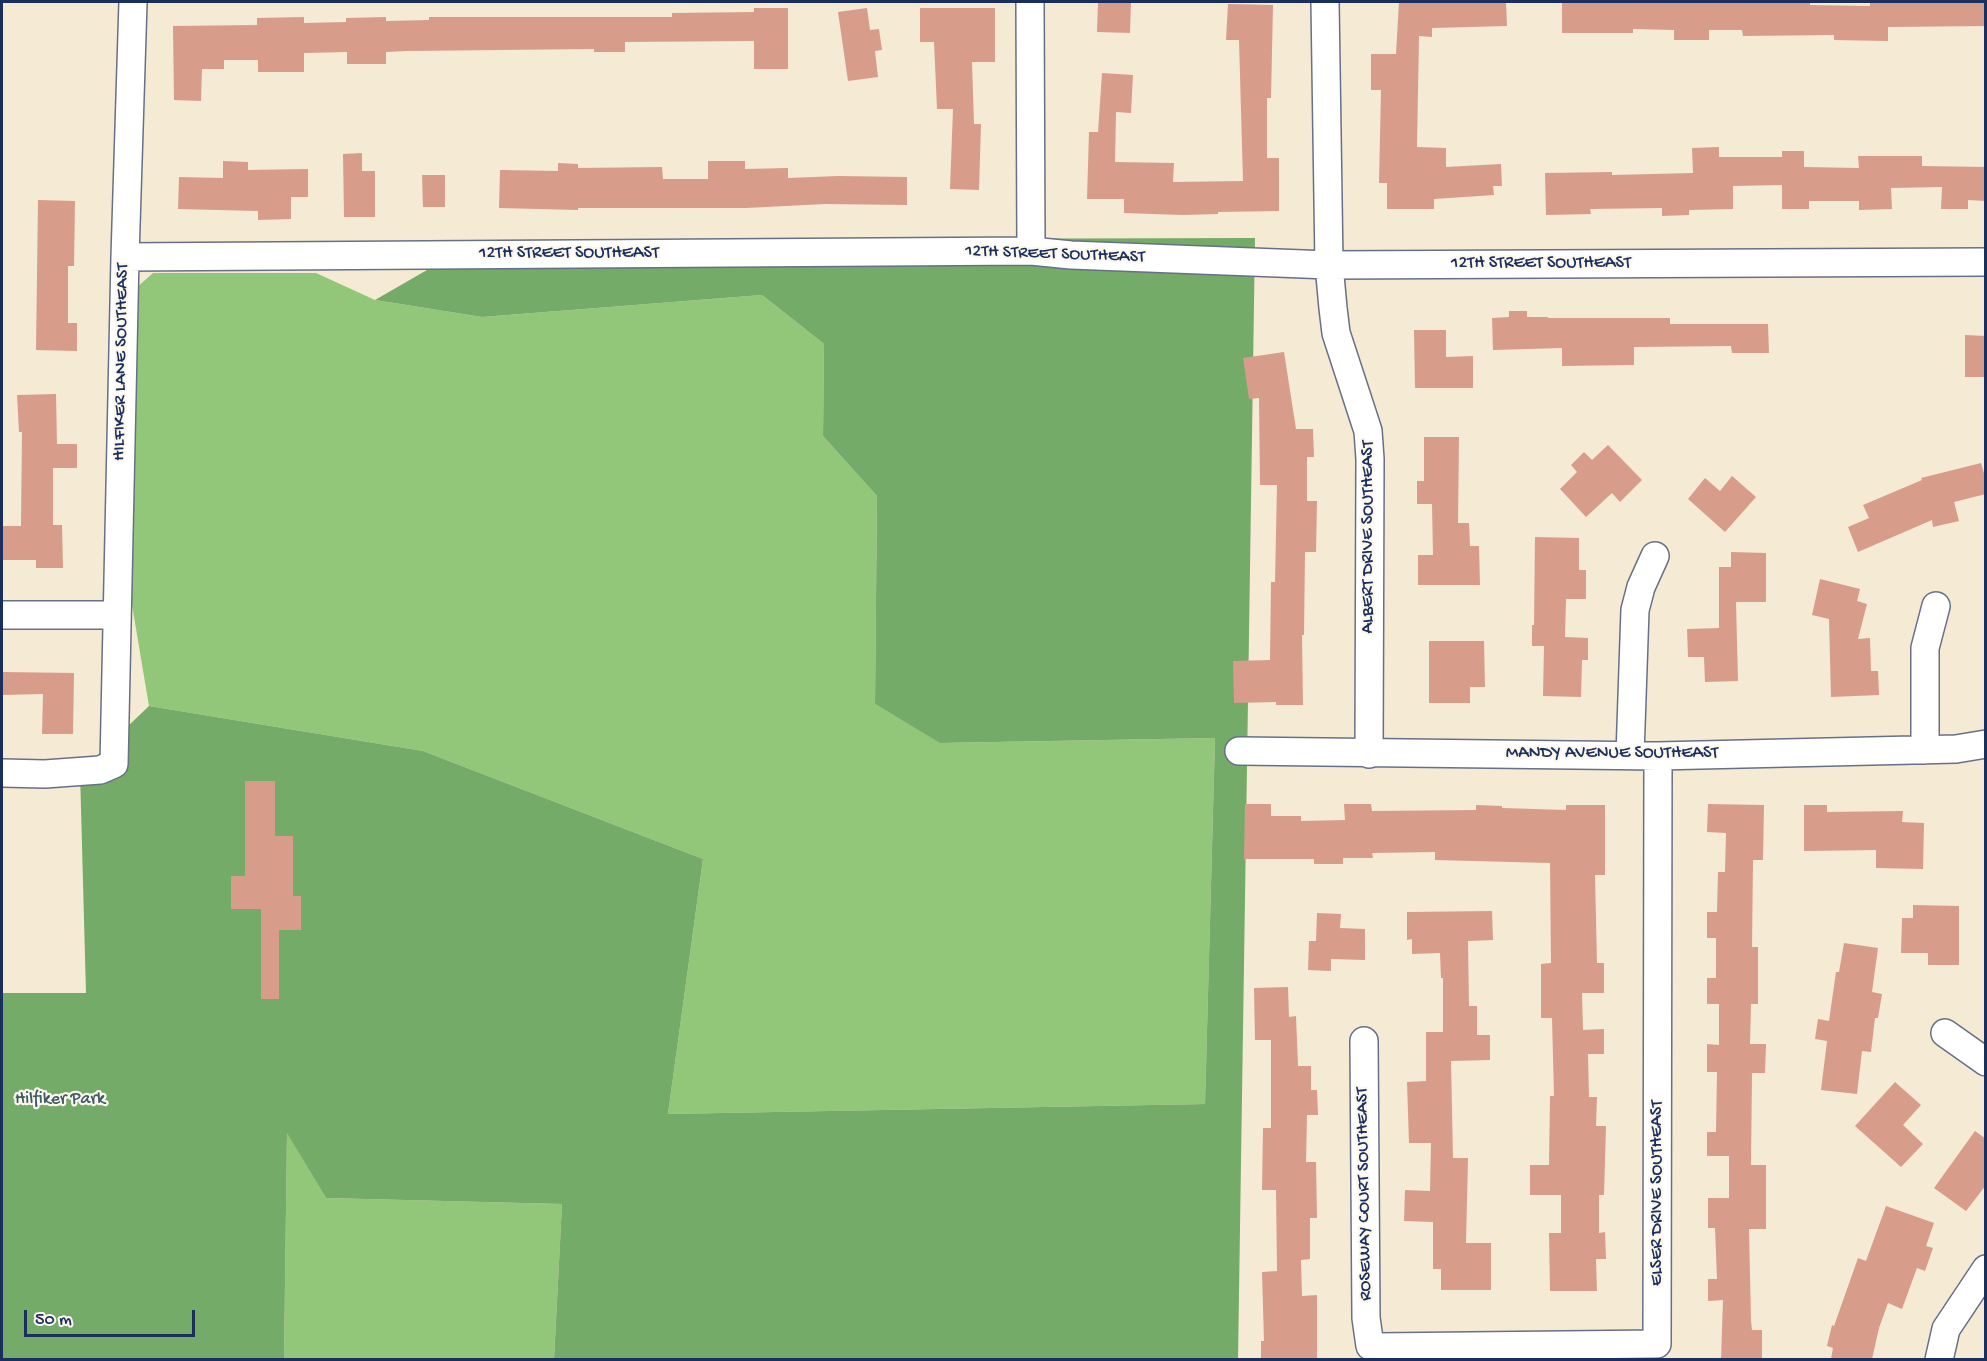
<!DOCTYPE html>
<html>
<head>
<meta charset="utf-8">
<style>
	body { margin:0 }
	#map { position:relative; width:1987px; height:1361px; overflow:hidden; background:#f5ead3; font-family:"Gochi Hand",sans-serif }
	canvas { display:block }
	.frame { position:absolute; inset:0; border:3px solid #1b2f5e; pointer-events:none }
	.scale { position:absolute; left:24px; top:1310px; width:171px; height:27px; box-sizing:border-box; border:3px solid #1b2f5e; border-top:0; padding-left:8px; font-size:18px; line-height:21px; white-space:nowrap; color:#1b2f5e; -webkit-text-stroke:4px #fbf7ec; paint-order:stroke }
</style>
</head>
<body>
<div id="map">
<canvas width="1987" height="1361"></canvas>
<div class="frame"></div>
<div class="scale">50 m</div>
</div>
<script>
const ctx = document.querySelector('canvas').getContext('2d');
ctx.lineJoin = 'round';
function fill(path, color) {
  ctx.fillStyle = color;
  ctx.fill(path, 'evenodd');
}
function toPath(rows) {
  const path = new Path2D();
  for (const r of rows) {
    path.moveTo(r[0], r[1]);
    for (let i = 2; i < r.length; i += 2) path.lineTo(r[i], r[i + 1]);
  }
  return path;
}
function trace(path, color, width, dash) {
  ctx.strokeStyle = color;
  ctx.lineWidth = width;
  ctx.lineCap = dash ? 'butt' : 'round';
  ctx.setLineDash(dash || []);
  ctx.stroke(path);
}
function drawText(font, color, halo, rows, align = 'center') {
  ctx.font = font + ' "Gochi Hand",sans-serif';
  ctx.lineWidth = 4.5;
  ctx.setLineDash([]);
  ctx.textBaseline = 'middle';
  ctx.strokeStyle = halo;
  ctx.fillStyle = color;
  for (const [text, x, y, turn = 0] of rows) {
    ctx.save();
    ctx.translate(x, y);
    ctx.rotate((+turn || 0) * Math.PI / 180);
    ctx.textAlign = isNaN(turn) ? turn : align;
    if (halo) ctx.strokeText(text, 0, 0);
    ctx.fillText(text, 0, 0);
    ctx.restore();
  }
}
fill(toPath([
	[153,273,316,273,375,300,482,317,762,295,824,344,823,436,877,496,875,704,941,743,1215,738,1205,1104,668,1114,703,859,423,751,149,706,130,593,135,289],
	[287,1132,326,1198,562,1204,554,1359,284,1360]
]), '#92c678');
fill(toPath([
	[1255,238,1238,1359,554,1359,562,1204,326,1198,287,1133,284,1359,2,1359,2,993,86,993,80,772,149,706,423,751,703,859,668,1114,1205,1104,1215,738,940,743,875,704,877,496,823,436,824,344,762,295,482,317,375,300,479,240]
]), '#75ab68');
fill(toPath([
	[1098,2,1131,2,1130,33,1097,32],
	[1399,2,1506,2,1507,26,1432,28,1432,37,1419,36,1417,147,1446,148,1446,167,1501,164,1502,186,1493,186,1494,195,1434,199,1434,209,1387,209,1387,183,1379,183,1381,90,1371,90,1371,54,1396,54],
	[1562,2,1810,3,1810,5,1870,6,1870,2,1986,2,1986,26,1888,27,1888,41,1834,40,1834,35,1743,36,1742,30,1709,30,1709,40,1674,40,1674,30,1633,29,1633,33,1562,33],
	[1228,4,1273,5,1271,98,1267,98,1267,158,1279,158,1279,211,1218,212,1218,214,1182,215,1124,213,1124,199,1087,199,1089,132,1098,132,1102,73,1133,75,1131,113,1116,112,1115,162,1174,163,1173,182,1243,181,1239,40,1226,40],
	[754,8,788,8,788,69,754,69,754,41,625,42,625,52,594,52,594,49,407,51,386,52,386,64,347,64,347,52,304,53,304,72,258,72,258,60,224,60,224,69,202,69,201,101,174,100,173,26,257,25,257,18,304,17,304,23,346,22,346,18,386,17,386,21,429,20,429,17,672,17,672,13,754,12],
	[867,8,870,30,879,29,882,50,875,51,878,77,848,81,838,12],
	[920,8,995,8,995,62,972,62,974,124,981,124,979,190,950,189,953,109,937,109,934,42,920,42],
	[1719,147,1719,157,1782,157,1782,151,1804,151,1804,167,1859,168,1858,156,1922,156,1922,166,1986,167,1986,201,1968,200,1968,209,1941,209,1942,187,1891,188,1892,209,1859,210,1859,201,1809,201,1809,209,1782,209,1782,185,1733,186,1733,209,1689,210,1689,215,1662,216,1662,208,1590,209,1591,214,1546,215,1545,173,1612,172,1612,175,1693,173,1692,148],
	[362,153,362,171,375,171,375,217,344,217,343,154],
	[223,161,248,162,248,170,308,169,308,197,291,197,291,219,258,220,258,211,178,209,179,177,223,178],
	[708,161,745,161,745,169,788,168,788,178,838,176,907,177,907,205,825,204,746,208,578,208,578,210,499,208,500,170,558,171,558,163,578,164,578,168,662,167,663,179,708,179],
	[422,175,445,175,445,207,423,207],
	[38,200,75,201,74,266,68,266,68,323,77,323,77,351,36,350],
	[1509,311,1527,311,1527,317,1548,317,1548,318,1670,318,1670,324,1768,324,1769,353,1732,353,1731,346,1634,347,1634,365,1562,366,1562,348,1493,350,1492,318,1509,317],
	[1414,330,1446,330,1446,357,1473,356,1473,388,1415,388],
	[1965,335,1986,336,1986,377,1965,377],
	[1284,352,1296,429,1313,429,1314,457,1307,457,1307,501,1317,501,1316,552,1305,552,1304,635,1302,635,1303,705,1276,705,1276,702,1234,703,1233,661,1270,660,1271,582,1275,582,1277,485,1260,485,1259,398,1249,399,1243,358],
	[56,394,57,444,77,444,77,468,53,468,53,525,62,525,63,568,36,568,36,560,2,560,2,526,21,526,22,432,19,432,17,395],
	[1424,437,1459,437,1458,523,1469,523,1470,546,1479,546,1480,585,1418,585,1418,555,1433,555,1432,504,1417,504,1417,481,1424,481],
	[1608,445,1642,480,1620,502,1612,493,1586,517,1560,489,1577,472,1571,465,1584,452,1592,460],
	[1981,463,1986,480,1986,494,1954,502,1959,521,1933,527,1932,520,1858,552,1848,527,1869,518,1863,505,1922,480,1921,478],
	[1732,476,1756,497,1725,532,1688,499,1705,478,1720,491],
	[1535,537,1579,538,1579,570,1586,570,1586,599,1566,599,1565,637,1588,638,1588,660,1582,660,1581,697,1543,696,1544,646,1532,646,1532,625,1534,625],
	[1731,552,1766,553,1766,602,1736,602,1738,681,1705,682,1704,657,1688,657,1687,629,1719,628,1719,567,1731,567],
	[1820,579,1860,589,1857,601,1867,604,1858,639,1870,638,1871,671,1878,671,1879,695,1831,697,1829,619,1812,615],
	[1429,641,1484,641,1485,687,1470,687,1470,703,1429,703],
	[2,672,74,673,73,734,42,734,43,694,2,695],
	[245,781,275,781,275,836,293,836,293,896,301,896,301,930,279,930,279,999,261,999,261,909,231,909,231,876,245,876],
	[1245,804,1271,804,1271,816,1301,816,1301,821,1345,820,1344,804,1371,804,1372,811,1476,810,1476,805,1502,806,1502,808,1566,810,1566,805,1605,805,1605,875,1595,875,1597,963,1604,963,1604,993,1582,993,1583,1030,1604,1029,1604,1054,1588,1054,1589,1097,1597,1097,1596,1126,1606,1126,1604,1195,1599,1195,1599,1233,1605,1232,1606,1259,1596,1259,1597,1291,1550,1291,1549,1233,1561,1233,1561,1195,1530,1195,1530,1165,1549,1165,1550,1096,1554,1096,1552,1018,1541,1018,1541,964,1551,963,1550,863,1435,860,1435,852,1372,853,1373,858,1343,858,1343,864,1314,864,1314,859,1244,859],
	[1708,804,1764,805,1763,860,1753,860,1752,947,1758,947,1758,1004,1751,1004,1750,1044,1766,1044,1765,1073,1752,1073,1751,1165,1766,1165,1766,1229,1749,1229,1751,1321,1752,1330,1762,1330,1762,1359,1721,1359,1723,1300,1708,1301,1708,1279,1717,1279,1715,1228,1708,1228,1708,1198,1729,1198,1729,1156,1707,1156,1707,1132,1716,1132,1717,1072,1707,1072,1707,1044,1719,1045,1719,1004,1707,1004,1707,978,1716,978,1716,938,1707,938,1707,912,1717,912,1718,872,1725,872,1726,833,1707,832],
	[1804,805,1827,805,1827,812,1903,811,1902,822,1924,823,1923,869,1876,868,1876,850,1804,851],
	[1913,905,1959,906,1959,965,1928,965,1928,953,1901,953,1902,918,1913,918],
	[1492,911,1493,940,1468,941,1469,1006,1477,1006,1477,1035,1490,1035,1490,1060,1451,1061,1453,1158,1468,1158,1466,1243,1491,1243,1491,1290,1441,1290,1441,1269,1433,1269,1433,1222,1404,1221,1405,1190,1430,1191,1431,1143,1409,1143,1407,1082,1426,1081,1426,1032,1443,1032,1443,978,1441,978,1440,953,1412,954,1412,939,1407,940,1407,912],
	[1317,913,1341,914,1340,928,1365,929,1365,960,1331,959,1331,971,1308,970,1309,941,1316,941],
	[1844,943,1878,948,1872,992,1882,994,1878,1018,1875,1018,1871,1052,1862,1051,1857,1094,1821,1090,1827,1041,1815,1039,1818,1019,1829,1021,1836,972,1839,972],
	[1288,987,1289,1017,1296,1016,1298,1066,1311,1066,1311,1090,1317,1090,1318,1115,1307,1115,1306,1162,1316,1162,1317,1218,1310,1218,1310,1259,1301,1260,1302,1296,1317,1295,1317,1359,1261,1359,1261,1341,1264,1341,1262,1272,1277,1271,1276,1190,1262,1190,1263,1128,1271,1128,1271,1040,1255,1040,1254,988],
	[1895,1082,1921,1105,1903,1125,1923,1144,1901,1167,1855,1126],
	[1975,1131,1986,1139,1986,1185,1966,1211,1934,1188],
	[1886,1206,1934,1223,1926,1246,1933,1248,1925,1271,1917,1268,1902,1309,1888,1303,1879,1328,1872,1359,1831,1359,1833,1348,1827,1346,1832,1325,1834,1326,1858,1258,1866,1261]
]), '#d89c8b');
const minor = toPath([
	[1030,2,1031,251],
	[1325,2,1329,265,1333,308,1336,333,1368,431,1370,459,1369,754],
	[125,257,1031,251,1071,255,1329,265,1986,262],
	[2,615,116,615],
	[1925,750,1925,648,1936,606],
	[1239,751,1658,756,1956,749,1986,744],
	[1630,755,1635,610,1641,587,1655,556],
	[2,773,45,774,100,770,114,764,125,257,133,2],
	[1945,1033,1986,1062],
	[1364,1041,1366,1318,1370,1346,1378,1347,1657,1344,1658,756],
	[1939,1360,1946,1329,1986,1269]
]);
trace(minor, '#677087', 30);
trace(minor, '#fff', 27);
drawText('18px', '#1b2f5e', '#fbf7ec', [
	["12TH STREET SOUTHEAST",569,254],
	["12TH STREET SOUTHEAST",1055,255,2],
	["12TH STREET SOUTHEAST",1541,264],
	["HILFIKER LANE SOUTHEAST",122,362,-89],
	["ALBERT DRIVE SOUTHEAST",1369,537,-90],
	["MANDY AVENUE SOUTHEAST",1612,754],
	["ELSER DRIVE SOUTHEAST",1658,1193,-90],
	["ROSEWAY COURT SOUTHEAST",1365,1194,-91]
]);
drawText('18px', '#3f5c66', '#fbf7ec', [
	["Hilfiker Park",60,1100]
]);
</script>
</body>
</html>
